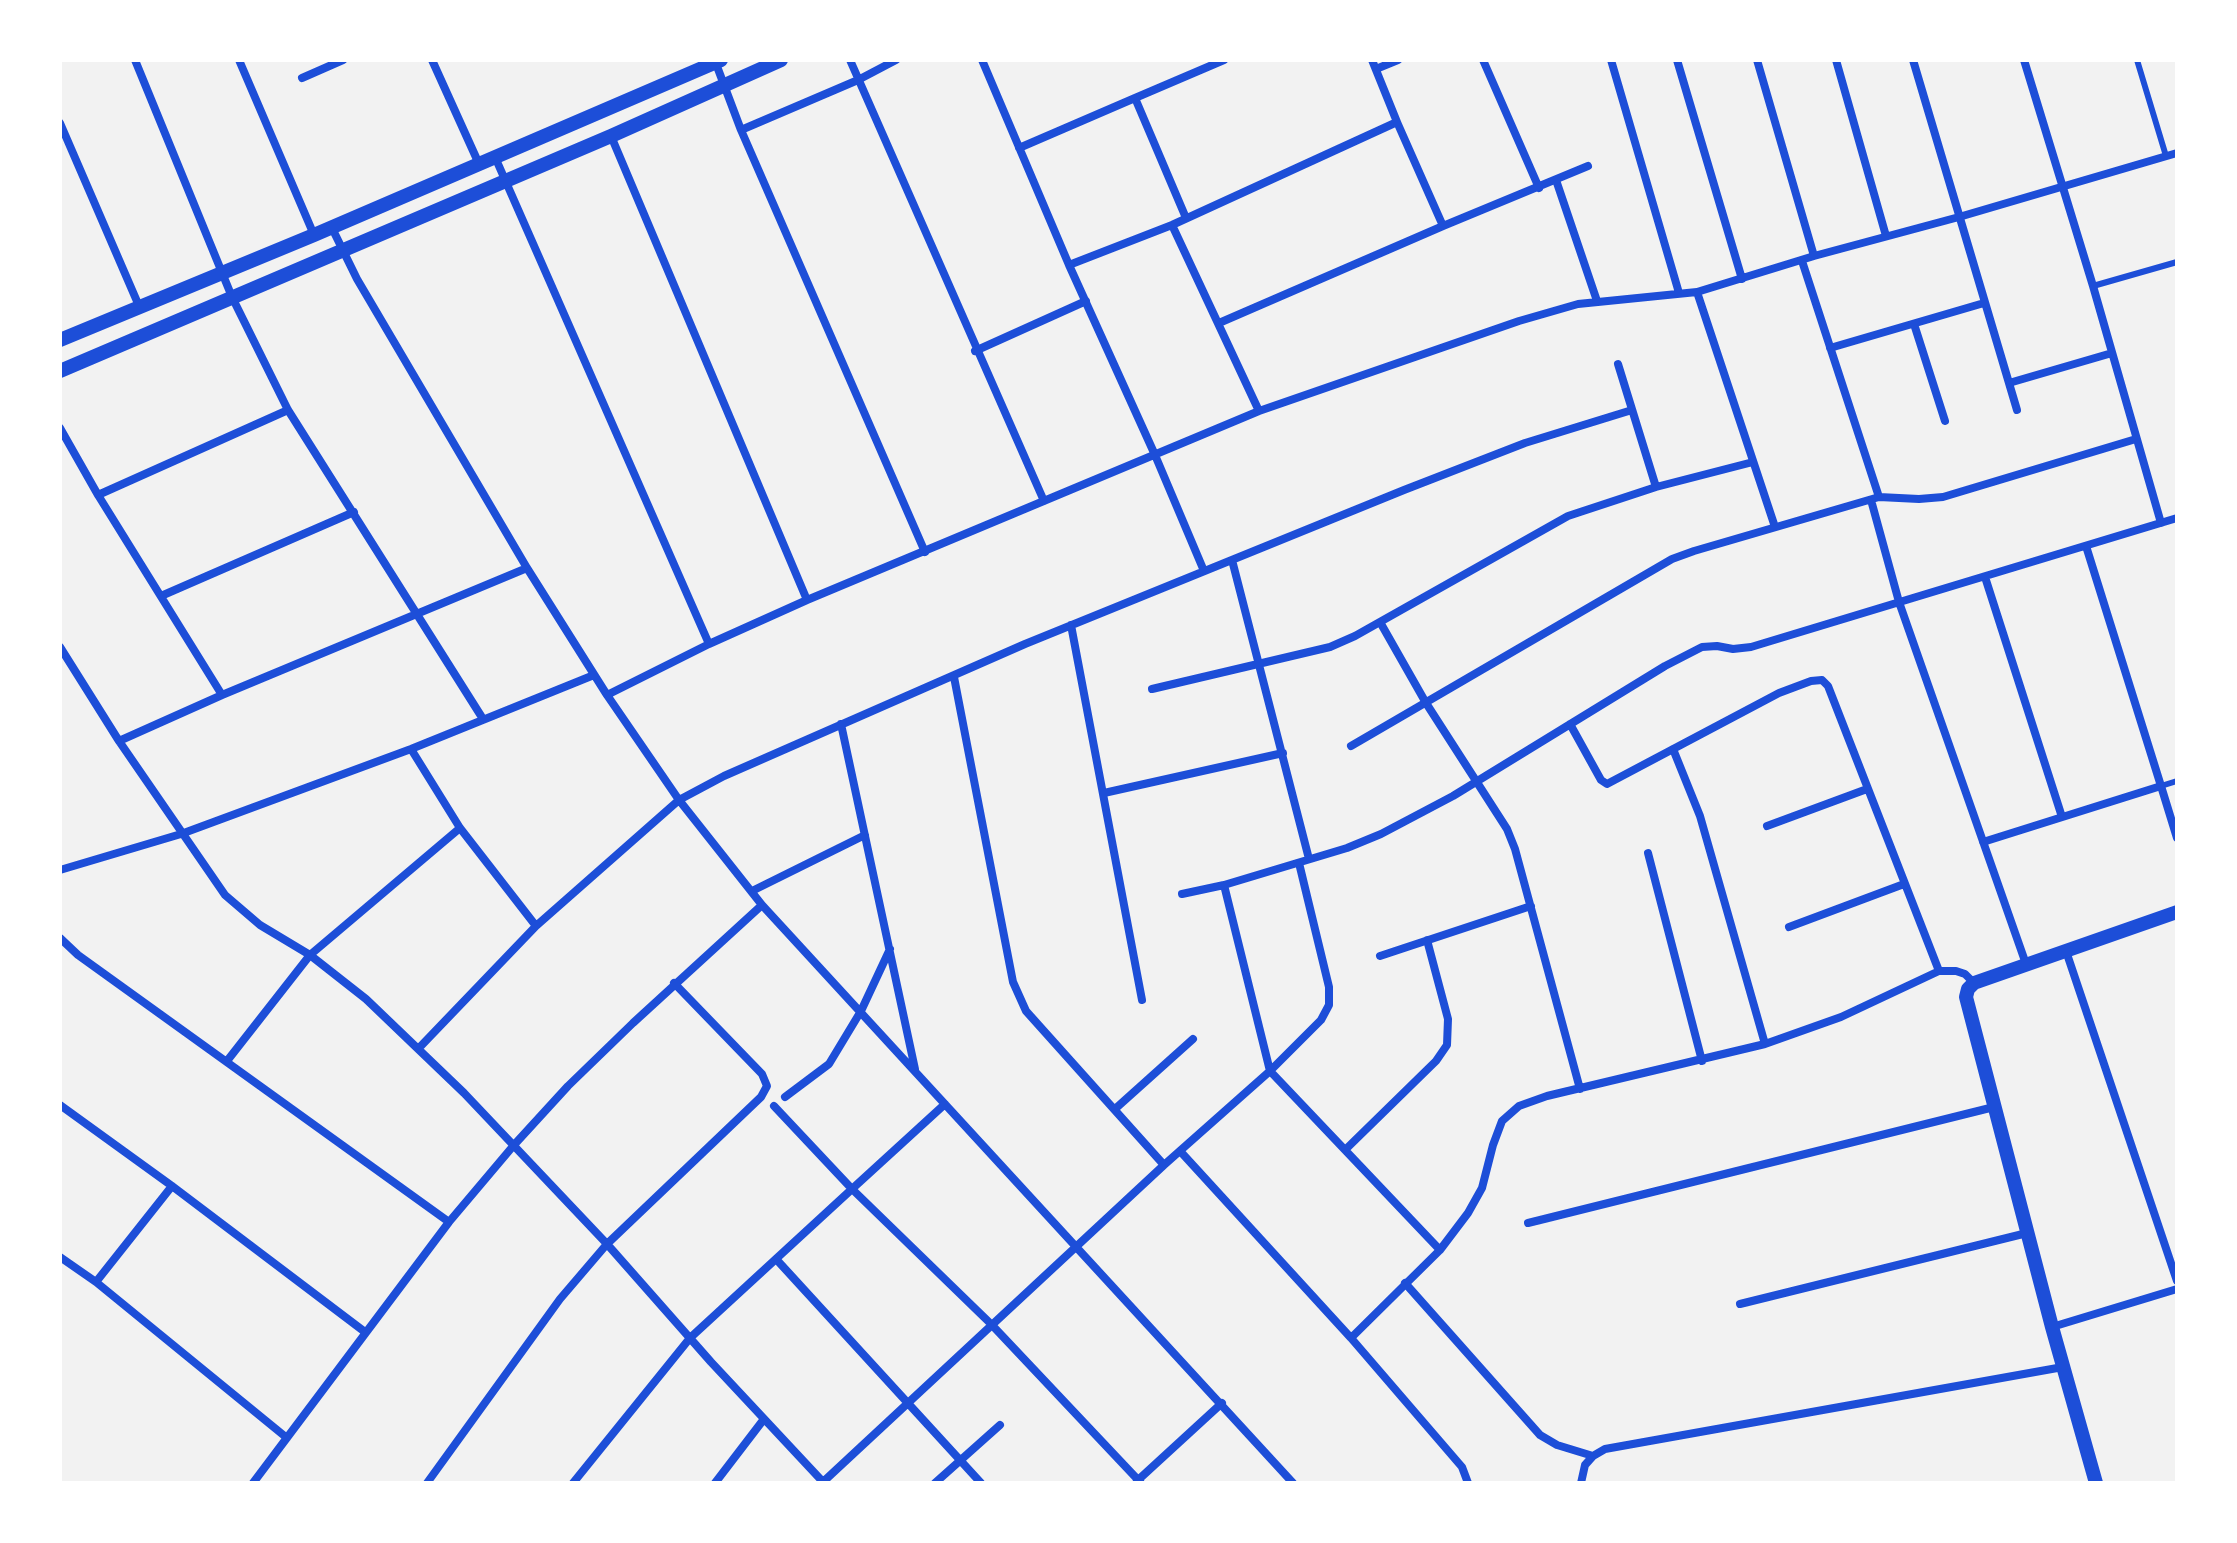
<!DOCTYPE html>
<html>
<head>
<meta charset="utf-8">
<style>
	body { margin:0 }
	#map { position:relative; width:2237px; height:1543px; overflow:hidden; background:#f2f2f2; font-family:"Work Sans",sans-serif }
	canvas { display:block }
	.frame { position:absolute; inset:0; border:62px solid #fff; pointer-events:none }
</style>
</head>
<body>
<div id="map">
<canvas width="2237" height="1543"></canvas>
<div class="frame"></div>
</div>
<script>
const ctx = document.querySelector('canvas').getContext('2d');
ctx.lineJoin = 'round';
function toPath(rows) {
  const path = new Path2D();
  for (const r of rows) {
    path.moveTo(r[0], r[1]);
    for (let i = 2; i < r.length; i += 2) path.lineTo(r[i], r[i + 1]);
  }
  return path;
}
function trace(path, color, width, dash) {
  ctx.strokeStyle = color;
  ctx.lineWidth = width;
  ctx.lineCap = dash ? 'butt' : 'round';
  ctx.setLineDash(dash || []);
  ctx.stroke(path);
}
trace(toPath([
	[2137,60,2166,156],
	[2093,286,2177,262],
	[2161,786,2177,781]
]), '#1d4ed8', 6);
trace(toPath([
	[135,60,232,297,288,410,483,719],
	[239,60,314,235],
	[432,60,479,164],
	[850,60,1044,501],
	[982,60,1069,265],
	[1483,60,1539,188],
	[1611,60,1679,293],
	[1677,60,1742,279],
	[1757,60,1814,256],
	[1836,60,1886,236],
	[1913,60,2017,410],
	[2024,60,2093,286,2161,523],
	[715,61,741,130,925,552],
	[1376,69,1398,60],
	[302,78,343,60],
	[60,123,139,306],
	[741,130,858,80,896,60],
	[611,136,807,600],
	[1019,148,1135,98],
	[495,157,709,644],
	[1556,180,1597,301],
	[1186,218,1135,98,1224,60],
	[1172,225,1259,411],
	[1443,226,1588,166],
	[332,228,357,279,527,568,607,695,679,800,762,905,1293,1483],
	[1802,261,1879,497],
	[1697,292,1775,527],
	[1219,323,1443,226,1397,122],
	[1914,324,1945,421],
	[1830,348,1984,303],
	[975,351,1086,301],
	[1618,364,1656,487],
	[2009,383,2112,353],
	[60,428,98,495,222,695,527,568],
	[98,495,288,410],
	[1871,500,1899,602,2026,964],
	[2086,546,2161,786],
	[1232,560,1309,859],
	[1204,571,1155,455,1069,265,1172,225,1397,122,1372,60],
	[1985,577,2062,817],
	[161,596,354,512],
	[1380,622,1426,703,1507,829,1515,849,1580,1089],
	[1071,625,1142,1000],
	[60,647,119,741,225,895,260,925,310,955,366,999,464,1093,607,1244,560,1299,427,1483],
	[954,677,1013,982,1026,1011,1164,1165],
	[1152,689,1330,647,1355,636,1568,516,1656,487,1753,462],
	[607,695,709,644,807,600,1259,411,1519,321,1578,304,1697,292,1814,256,1959,217,2177,153],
	[841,724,915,1069],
	[1570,724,1601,780,1607,784,1779,693,1811,681,1822,680,1828,686,1939,971],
	[119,741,222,695],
	[1351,746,1672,559,1694,551,1879,497,1919,499,1943,497,2136,439],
	[411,749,460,828,536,926],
	[1673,749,1700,816,1765,1044],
	[1104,793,1283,753],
	[1767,826,1867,789],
	[1983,842,2161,786,2177,838],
	[1648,853,1702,1061],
	[60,870,181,834,411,749,594,675],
	[1224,885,1270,1071,1440,1250],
	[752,891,865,835],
	[1182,894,1224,885,1347,848,1381,834,1453,796,1665,666,1702,647,1717,646,1733,649,1751,647,2177,518],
	[1789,927,1904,884],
	[60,938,78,955,449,1222],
	[2066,951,2177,1281],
	[1380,956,1531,906],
	[674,983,762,1074,767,1086,761,1097,607,1244,711,1362,824,1483],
	[419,1048,536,926,679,800,724,776,1025,644,1404,490,1525,443,1632,410],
	[227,1061,310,955,460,828],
	[785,1097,829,1064,861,1011,890,949],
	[945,1104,852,1189,991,1324,1141,1483],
	[60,1105,172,1186,365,1332],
	[1115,1109,1193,1039],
	[1345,1150,1436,1061,1447,1045,1448,1019,1427,940],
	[1180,1151,1351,1338,1462,1467,1468,1483],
	[172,1186,96,1282,287,1438],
	[1528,1223,1994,1107],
	[60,1257,96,1282],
	[776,1259,981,1483],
	[1405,1283,1540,1435,1557,1445,1593,1456],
	[1740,1304,2027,1233],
	[2052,1327,2177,1289],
	[1351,1338,1440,1250,1468,1213,1482,1188,1493,1145,1502,1121,1519,1106,1547,1096,1765,1044,1841,1017,1939,971,1956,971,1965,974,1974,983],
	[1137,1481,1222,1403],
	[823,1482,1164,1165,1270,1071,1321,1020,1329,1005,1329,987,1299,863],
	[253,1483,449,1222,514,1145,568,1086,633,1023,762,905],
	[573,1483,690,1338,852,1189,774,1106],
	[715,1483,764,1419],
	[935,1483,1000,1425],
	[1581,1483,1585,1465,1593,1456,1605,1449,2063,1367]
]), '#1d4ed8', 8);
trace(toPath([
	[60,340,314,235,721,60],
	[60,371,611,136,781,60],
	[2096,1483,2052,1327,1966,997,1968,989,1974,983,2177,912]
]), '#1d4ed8', 14);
</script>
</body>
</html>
